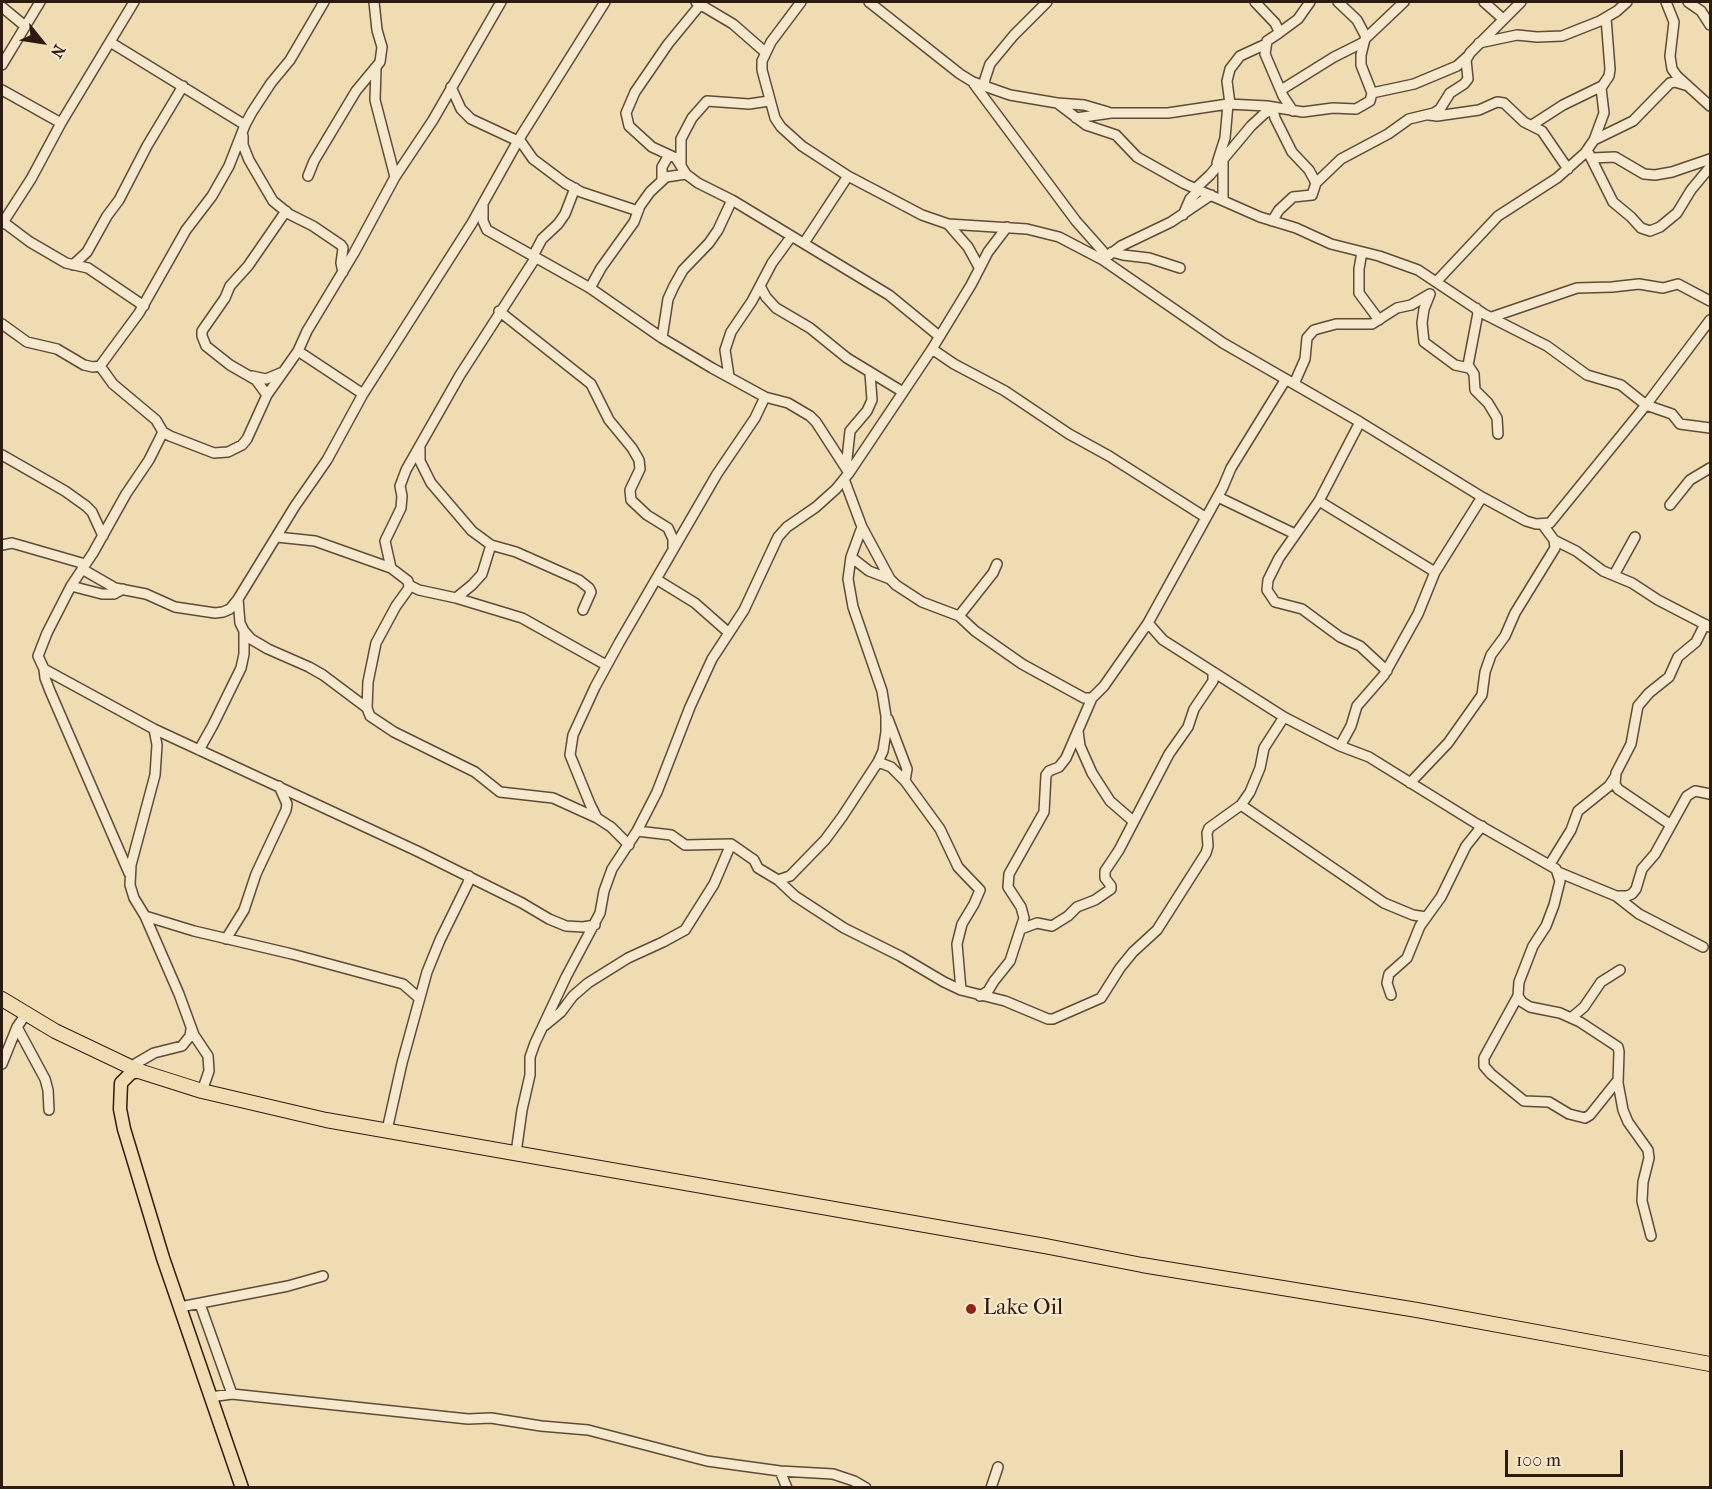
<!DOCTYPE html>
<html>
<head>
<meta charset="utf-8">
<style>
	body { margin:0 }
	#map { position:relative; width:1712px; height:1489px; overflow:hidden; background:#f0dcb2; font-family:"IM FELL French Canon",serif }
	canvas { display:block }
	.frame { position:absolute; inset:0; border:3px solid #2e1b0f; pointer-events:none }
	.north { position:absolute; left:12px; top:12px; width:60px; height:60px; -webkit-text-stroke:4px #f5e8cd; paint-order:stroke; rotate:120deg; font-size:16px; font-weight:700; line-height:24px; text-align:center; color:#2e1b0f }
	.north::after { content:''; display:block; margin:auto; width:21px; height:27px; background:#2e1b0f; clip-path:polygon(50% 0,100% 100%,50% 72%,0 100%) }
	.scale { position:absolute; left:1505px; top:1450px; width:118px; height:27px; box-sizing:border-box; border:3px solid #2e1b0f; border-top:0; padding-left:8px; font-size:18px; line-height:21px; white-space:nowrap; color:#2e1b0f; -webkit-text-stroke:4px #f5e8cd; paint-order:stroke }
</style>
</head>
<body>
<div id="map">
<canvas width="1712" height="1489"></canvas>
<div class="frame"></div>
<div class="north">N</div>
<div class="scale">100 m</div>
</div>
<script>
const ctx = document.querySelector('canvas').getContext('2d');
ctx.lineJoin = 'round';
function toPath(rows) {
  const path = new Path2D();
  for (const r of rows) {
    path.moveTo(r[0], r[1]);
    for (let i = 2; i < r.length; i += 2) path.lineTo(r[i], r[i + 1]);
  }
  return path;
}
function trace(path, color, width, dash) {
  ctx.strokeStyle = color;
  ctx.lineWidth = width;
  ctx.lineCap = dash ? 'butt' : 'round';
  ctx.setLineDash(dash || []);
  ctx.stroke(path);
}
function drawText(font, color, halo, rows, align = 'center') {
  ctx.font = font + ' "IM FELL French Canon",serif';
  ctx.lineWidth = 4.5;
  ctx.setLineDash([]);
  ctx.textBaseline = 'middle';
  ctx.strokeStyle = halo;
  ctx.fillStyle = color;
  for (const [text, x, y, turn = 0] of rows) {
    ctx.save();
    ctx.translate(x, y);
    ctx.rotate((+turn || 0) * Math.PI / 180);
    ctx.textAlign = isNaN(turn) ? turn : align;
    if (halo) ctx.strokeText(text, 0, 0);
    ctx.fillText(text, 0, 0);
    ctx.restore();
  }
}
const minor = toPath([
	[696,2,733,24,765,52],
	[801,2,771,42,762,61,762,70,775,118,781,127,802,146,848,176,922,215,948,224,1027,229,1059,237,1103,260,1223,343,1360,422,1482,497,1526,521,1536,524,1550,523,1646,405,1710,320],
	[869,2,960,74,973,82,1010,95,1057,103,1086,125,1116,135,1137,157,1185,184,1260,217,1296,228,1331,244,1379,256,1418,270,1484,314,1547,346,1587,375,1621,385,1646,405,1672,414,1680,424,1710,428],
	[1255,2,1275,23,1278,29,1279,33,1267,41,1265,54,1283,96,1293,111],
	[1338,2,1357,20,1366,37],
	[1484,2,1503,19],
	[1666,2,1674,22,1670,56,1672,69,1677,76,1710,106],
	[1688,2,1701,11,1710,25],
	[700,5,668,44,635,92,626,113,629,126,652,147,676,158,686,174,698,183,732,200,889,295,939,336],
	[2,7,25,26],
	[1279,33,1298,19,1310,2],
	[110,42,245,125],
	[1479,43,1517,35,1537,37,1562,36,1600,21,1617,11,1627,2],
	[2,65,40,2],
	[376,68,375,100,395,177],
	[974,84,1076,221,1107,256],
	[984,86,985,79,990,64,1014,35,1047,2],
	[451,87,461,109,471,119,518,141],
	[2,90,61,123],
	[1281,90,1334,57,1364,42],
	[1372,93,1414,84,1457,66,1468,56],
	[1057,103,1084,105,1108,112],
	[1230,104,1227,81,1230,69,1240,56,1266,44],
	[1273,110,1275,118,1292,152,1309,170,1316,183],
	[1429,115,1437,116,1479,110,1497,102,1504,103,1524,122,1542,131,1568,169],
	[1076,118,1111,113,1168,113,1228,104,1267,106,1303,112,1333,108,1356,109,1370,101,1372,93,1361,65,1361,55,1365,39,1404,2],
	[1532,125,1563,105,1602,86],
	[243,136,243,145,249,160,273,201,289,214,313,226,341,245,343,248,341,263,343,272],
	[519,139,533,159,565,183,581,192,638,211],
	[1594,140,1633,121,1670,83,1675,82,1685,85],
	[1587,150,1613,202,1631,217,1641,228,1650,231,1660,227,1677,213,1691,190,1710,167],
	[1592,158,1615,157,1644,174,1655,175,1672,172,1710,159],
	[1223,160,1223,200],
	[1217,163,1225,138,1228,104],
	[681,164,681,139,692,118,707,101,749,104,769,101],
	[308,176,314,161,356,91,380,62,382,47,377,30,374,2],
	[662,180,662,167,669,155],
	[1196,188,1210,175,1251,126,1265,113,1273,110,1274,108],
	[483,206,483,221,487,230,590,288,662,338,712,368,765,397,788,403,810,416,816,422,849,473],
	[1183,215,1190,199,1199,190],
	[2,221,30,242,66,263,88,268,144,306],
	[1272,221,1279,210,1293,197,1312,195,1316,183,1341,159,1388,134,1409,119,1434,113,1440,109,1450,93,1464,84,1468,79,1466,60,1470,53,1521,2],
	[2,224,31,179,61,123,134,2],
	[948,224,968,247,979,267],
	[804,243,848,176],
	[1112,252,1123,255,1149,258,1180,268],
	[1362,252,1359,269,1359,293,1379,320],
	[533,256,542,239,558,224,565,214,575,188],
	[1104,259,1121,246,1171,222,1211,195],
	[73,265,87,252,107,216,119,200,147,146,183,86],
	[1436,282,1498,216,1557,178,1585,153,1594,140,1604,113,1601,88,1609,76,1610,69,1606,18],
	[760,286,766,297,776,308,810,328,847,358,903,392],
	[590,288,601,268,634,222,640,206,650,192,666,177,686,174],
	[1430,294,1424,309,1422,323,1424,342,1455,365,1469,368],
	[1476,308,1478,313,1468,365,1474,374,1475,390,1488,403,1497,418,1498,434],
	[499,311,591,384,609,420,632,448,639,460,640,469,630,490,631,500,647,515,668,528,673,539,673,547],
	[1492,317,1577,288,1612,287,1639,284,1663,288,1678,284,1710,301],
	[2,324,27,342,57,349,84,365,93,367,100,366,139,313,186,230,212,196,229,166,245,125,252,112,271,83,290,60,324,2],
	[662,338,668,299,674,286,683,270,709,243,718,230,732,200],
	[932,349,954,364,1005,391,1069,434,1109,456,1205,517],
	[298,351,363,394],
	[100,366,113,384,156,420,163,432,170,436,214,453,228,452,242,445,247,439,267,395,298,351,307,331,354,253,395,177,433,120,501,2],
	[252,376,266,379,283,372],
	[729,376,725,350,731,332,752,301,772,263,791,237],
	[1294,384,1305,359,1307,338,1314,330,1336,324,1372,324,1397,308,1411,305,1430,294],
	[267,395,256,380,230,365,206,346,202,336,202,331,225,298,230,286,248,266,286,211],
	[1360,422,1319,501,1279,558,1268,580,1267,590,1275,602,1302,609,1340,637,1360,646,1387,671],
	[163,432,149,460,126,494,93,553,71,586,47,633,38,656,44,669,154,729,417,851,522,903,549,919,566,926,583,927,595,925],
	[420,449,420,461,431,483,472,531,491,545,516,552,579,580,589,588,591,592,583,610],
	[2,455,65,491,86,506,92,512,103,536],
	[846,468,850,431,867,411,872,400,870,373],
	[844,479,862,527,890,579,896,585,922,602,959,616,975,631,1022,664,1084,698,1092,698,1104,686,1148,623,1223,487,1231,468,1286,379],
	[1218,497,1295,534],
	[1319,501,1435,572],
	[1670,505,1690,480,1710,468],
	[277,537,315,541,391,568,408,581,409,588,396,606,376,643,368,682,367,708],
	[1554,540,1576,551,1603,571,1632,583,1658,600,1710,627],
	[2,545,12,543,85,564],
	[851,557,869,571,890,579],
	[391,568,385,541,401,508,402,496,400,486,406,470,460,375,536,257],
	[82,569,115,588,146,594,175,607,215,613,223,612,230,609,238,599,295,506,327,460,363,394,472,223,519,139,605,2],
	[1614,575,1635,537],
	[656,579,695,603,729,633],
	[409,585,419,590,456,598,522,618,606,665],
	[71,586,102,594,114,594,123,589],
	[456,598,472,585,482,574,491,545],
	[238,599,240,623,244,631,251,639,268,649,309,667,323,675,367,708,370,716,394,732,475,772,500,792,553,798,597,818],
	[959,616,993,573,997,564],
	[1148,623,1163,640,1284,717,1340,746,1369,757,1477,824,1556,869,1560,881,1554,905,1546,926,1533,946,1519,982,1518,996,1522,1002,1530,1007,1560,1013,1580,1022,1618,1047,1619,1052,1618,1083,1623,1110,1628,1122,1648,1150,1649,1158,1643,1182,1642,1201,1651,1236],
	[44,669,45,678,50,691,129,873],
	[888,719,907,769,905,781],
	[154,729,157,745,155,775,131,865,130,885,134,898,145,916,179,994,194,1035,208,1056,209,1071,202,1091],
	[1078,731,1080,746,1092,773,1110,801,1133,821],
	[1340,746,1351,726,1357,706,1384,675,1418,614,1435,572,1482,497],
	[199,750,213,725,241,668,244,654,244,631],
	[878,762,891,767,905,781,940,829,958,867,980,890,974,904,962,924,957,944,961,990],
	[1410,783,1448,743,1482,695,1485,672,1491,655,1505,636,1515,613,1555,548,1554,540,1543,525],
	[1241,805,1384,903,1413,915,1426,917],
	[1671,825,1618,789,1615,784,1616,773,1631,744,1638,706,1649,693,1669,677,1678,657,1696,642,1705,624],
	[637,831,671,835,685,845,731,844,754,860,758,868,778,880,790,876,825,840,842,817,878,762,883,751,886,732,886,716,882,691,853,607,848,579,851,557,862,527],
	[629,845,611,827,597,818,590,804,570,755,573,735,595,687,619,643,717,474,755,418,765,397],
	[1550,864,1571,830,1578,811,1609,786,1615,777],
	[1558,872,1616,896,1627,896,1632,894,1636,889,1642,869,1655,854,1687,796,1695,791,1710,794],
	[778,880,795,896,844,928,900,956,944,982,961,990,1005,1001,1048,1019,1053,1019,1101,998,1120,968,1133,952,1157,930,1206,853,1208,846,1207,833,1209,828,1241,805,1250,792,1260,768,1264,748,1284,717],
	[1616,896,1639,914,1703,947],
	[145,916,194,931,292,954,403,984,419,998],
	[1021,929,1037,923,1052,926,1068,916,1077,907,1095,900,1111,889,1111,886,1105,878,1105,871,1119,850,1169,754,1188,727,1194,709,1213,681,1213,672],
	[226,939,244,910,256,874,286,810,287,804,279,786],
	[1391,995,1387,983,1389,974,1407,958,1420,926,1441,897,1466,846,1482,826],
	[980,996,988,991,994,981,1010,961,1024,918,1021,907,1008,887,1009,874,1044,812,1046,775,1049,771,1059,767,1066,758,1092,698],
	[1518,996,1484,1058,1484,1066,1491,1074,1524,1101,1549,1102,1569,1114,1585,1118,1590,1115,1618,1080],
	[1571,1018,1584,1007,1601,982,1620,970],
	[544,1026,561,1012,573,996,588,983,628,958,663,942,685,930,714,884,731,844],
	[17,1027,45,1079,48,1090,49,1110],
	[2,1064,17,1027,26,1014],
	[130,1067,154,1053,182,1046,190,1036,191,1029],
	[387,1130,402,1063,427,972,440,940,468,883,469,876],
	[516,1153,522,1110,530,1075,530,1057,535,1043,566,977,600,913,604,891,612,869,637,831,657,792,690,707,712,659,744,610,778,537,787,527,816,507,836,489,849,473,932,349,971,285,988,252,1007,227],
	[200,1304,232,1394],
	[180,1307,288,1286,323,1276],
	[210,1397,232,1394,468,1419,491,1418,541,1426,588,1430,707,1461,780,1471,833,1474,854,1481,866,1488],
	[780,1471,787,1488],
	[991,1488,998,1467]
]);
const major = toPath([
	[139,1071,131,1073,121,1083,120,1109,124,1129,163,1258,242,1488]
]);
const highway = toPath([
	[2,999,55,1031,139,1071,202,1091,326,1120,1045,1246,1142,1265,1417,1310,1710,1364]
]);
trace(minor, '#5e4b38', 12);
trace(major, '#2e1b0f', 15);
trace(highway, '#2e1b0f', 16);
trace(minor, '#f5e8cd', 9);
trace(major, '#f0dcb2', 12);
trace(highway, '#f0dcb2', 14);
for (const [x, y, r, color] of [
	[971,1309,6,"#8f2418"]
]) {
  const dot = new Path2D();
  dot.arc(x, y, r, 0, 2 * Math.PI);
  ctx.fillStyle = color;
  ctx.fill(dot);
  trace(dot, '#f5e8cd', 2);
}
drawText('22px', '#2e1b0f', '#f5e8cd', [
	["Lake Oil",983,1309]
], 'left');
</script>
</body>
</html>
